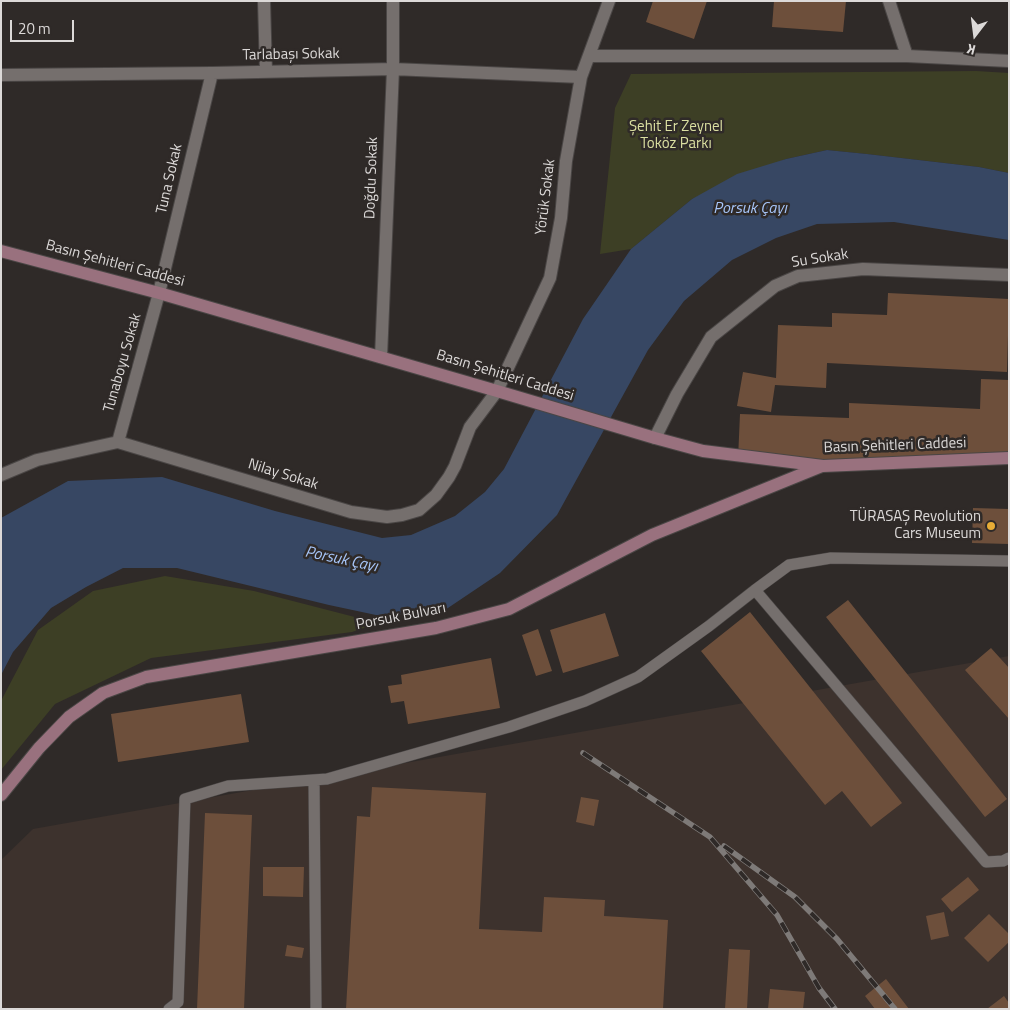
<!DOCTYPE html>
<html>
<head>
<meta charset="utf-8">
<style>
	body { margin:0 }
	#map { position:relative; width:1010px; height:1010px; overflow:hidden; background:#2f2a28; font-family:"Titillium Web",sans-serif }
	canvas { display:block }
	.frame { position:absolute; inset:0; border:2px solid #dcd9d8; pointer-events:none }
	.north { position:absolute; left:950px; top:10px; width:50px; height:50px; -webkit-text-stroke:4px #2f2a28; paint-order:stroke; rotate:195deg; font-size:14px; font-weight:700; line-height:20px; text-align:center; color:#dcd9d8 }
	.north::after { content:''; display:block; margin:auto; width:18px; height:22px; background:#dcd9d8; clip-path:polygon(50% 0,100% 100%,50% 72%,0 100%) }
	.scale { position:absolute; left:10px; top:20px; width:64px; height:22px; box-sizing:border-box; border:2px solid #dcd9d8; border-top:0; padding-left:6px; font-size:15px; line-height:18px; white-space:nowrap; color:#dcd9d8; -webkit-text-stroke:4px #2f2a28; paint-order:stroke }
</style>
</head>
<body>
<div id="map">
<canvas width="1010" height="1010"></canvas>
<div class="frame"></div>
<div class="north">K</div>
<div class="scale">20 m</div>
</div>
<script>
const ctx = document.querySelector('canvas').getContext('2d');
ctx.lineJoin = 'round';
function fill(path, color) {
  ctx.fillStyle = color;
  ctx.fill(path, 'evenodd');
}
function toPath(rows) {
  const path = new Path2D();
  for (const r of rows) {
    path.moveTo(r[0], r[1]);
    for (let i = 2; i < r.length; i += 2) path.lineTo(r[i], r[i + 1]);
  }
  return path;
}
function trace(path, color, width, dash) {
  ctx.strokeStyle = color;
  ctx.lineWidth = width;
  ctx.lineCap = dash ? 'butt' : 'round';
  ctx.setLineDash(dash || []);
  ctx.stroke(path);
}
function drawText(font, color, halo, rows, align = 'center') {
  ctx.font = font + ' "Titillium Web",sans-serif';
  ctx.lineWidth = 5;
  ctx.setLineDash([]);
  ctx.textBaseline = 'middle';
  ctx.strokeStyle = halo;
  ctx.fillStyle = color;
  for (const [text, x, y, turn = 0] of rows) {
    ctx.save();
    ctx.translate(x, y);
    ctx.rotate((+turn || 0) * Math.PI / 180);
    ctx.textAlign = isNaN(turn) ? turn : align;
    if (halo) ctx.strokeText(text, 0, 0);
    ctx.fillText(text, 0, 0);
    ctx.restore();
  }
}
fill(toPath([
	[1009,656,1009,1009,1,1009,1,860,33,829]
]), '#3d322d');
fill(toPath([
	[976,71,1009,73,1009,173,979,167,867,154,827,150,786,159,692,199,631,249,600,254,615,108,631,74],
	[165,576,254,591,378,623,352,632,151,658,55,704,1,770,1,701,38,630,93,591]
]), '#3d3f25');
fill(toPath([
	[827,150,867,154,979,167,1009,173,1009,240,894,222,817,224,776,238,732,260,684,301,648,350,557,515,500,573,439,614,376,615,329,605,177,568,123,568,86,587,51,608,13,652,1,675,1,518,68,481,162,477,275,511,382,538,411,535,455,516,485,492,504,469,583,319,631,249,692,199,737,174,786,159]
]), '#374763');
fill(toPath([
	[653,1,707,1,694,39,646,22],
	[774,1,846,1,843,32,772,27],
	[888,293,1009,299,1007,372,827,363,826,388,775,385,771,412,737,406,743,372,776,378,778,325,832,327,832,313,887,315],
	[981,379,1009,380,1009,460,917,467,738,459,740,414,849,418,849,403,980,409],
	[973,508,1009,509,1009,544,972,543],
	[848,600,1007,799,985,817,826,617],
	[750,612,902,803,871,827,842,791,825,805,701,651],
	[605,613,619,656,563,673,550,630],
	[538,629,552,671,536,676,522,635],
	[991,648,1009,668,1009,719,965,670],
	[491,658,500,708,408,724,404,701,391,703,388,686,402,684,401,675],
	[241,694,249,742,118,762,111,714],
	[372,787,486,793,479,929,542,932,544,897,605,900,604,916,668,920,663,1009,346,1009,357,816,370,817],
	[581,797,599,800,594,826,576,822],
	[205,813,252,815,244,1009,197,1009],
	[263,867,304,867,303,897,263,896],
	[968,877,979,890,952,912,941,899],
	[944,912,949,936,931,940,926,916],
	[989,914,1009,934,1009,942,988,962,964,938],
	[287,945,304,948,302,958,285,956],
	[729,949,750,950,747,1009,725,1009],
	[886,979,909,1009,875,1009,865,996],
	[770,989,805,992,803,1009,768,1009],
	[1004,996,1009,1003,1009,1009,987,1009]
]), '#6d4f3b');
const lane = toPath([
	[755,590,789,565,831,558,1009,561],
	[314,780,316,1009],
	[169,1009,178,1002,185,799,228,786,327,779,509,727,585,701,638,677,709,626,755,590,986,862,1003,861,1009,858]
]);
const street = toPath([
	[264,1,266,72],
	[889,1,907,56],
	[589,56,907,56,1009,61],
	[1,75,212,73,393,69,581,77],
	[381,357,393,69,393,1],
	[655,438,677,394,711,337,775,286,798,276,863,269,1009,275],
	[118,442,159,293,212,73],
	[1,475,37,460,118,442,351,512,387,517,402,515,419,510,436,495,449,477,455,466,470,427,497,391,550,278,561,218,566,161,581,77,609,1]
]);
const secondary = toPath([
	[1,251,159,293,497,391,655,438,703,451,823,466,1009,458],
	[1,795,39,748,69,717,103,693,146,677,436,628,509,609,652,535,822,466]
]);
trace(lane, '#4a4645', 12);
trace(street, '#4a4645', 14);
trace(secondary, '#4a4645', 14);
trace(lane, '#756f6d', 11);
trace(street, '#756f6d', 12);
trace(secondary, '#99717e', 12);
const rail = toPath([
	[583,753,710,837,777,915,819,988,835,1009],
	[724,846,795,897,837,939,895,1009]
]);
trace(rail, '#7e7a78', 5.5);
trace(rail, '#2f2a28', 4, [11]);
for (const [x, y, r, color] of [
	[991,526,5,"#e7ac36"]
]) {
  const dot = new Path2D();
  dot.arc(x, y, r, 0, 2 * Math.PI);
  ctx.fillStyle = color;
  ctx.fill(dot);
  trace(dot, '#2f2a28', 2);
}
drawText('15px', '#dcd9d8', '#2f2a28', [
	["Tarlabaşı Sokak",291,55,-1],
	["Doğdu Sokak",372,178,-88],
	["Tuna Sokak",170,179,-77],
	["Yörük Sokak",546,197,-83],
	["Su Sokak",820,259,-9],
	["Basın Şehitleri Caddesi",115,264,15],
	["Tunaboyu Sokak",123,363,-74],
	["Basın Şehitleri Caddesi",505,376,17],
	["Basın Şehitleri Caddesi",895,446,-2],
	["Nilay Sokak",283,475,17],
	["Porsuk Bulvarı",401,617,-11]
]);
drawText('15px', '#dbdfa1', '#2f2a28', [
	["Şehit Er Zeynel",676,127],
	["Toköz Parkı",676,144]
]);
drawText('15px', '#dcd9d8', '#2f2a28', [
	["TÜRASAŞ Revolution",981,517],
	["Cars Museum",981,534]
], 'right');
drawText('italic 16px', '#a7c6fa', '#2f2a28', [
	["Porsuk Çayı",750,209],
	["Porsuk Çayı",341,560,12]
]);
</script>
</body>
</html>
